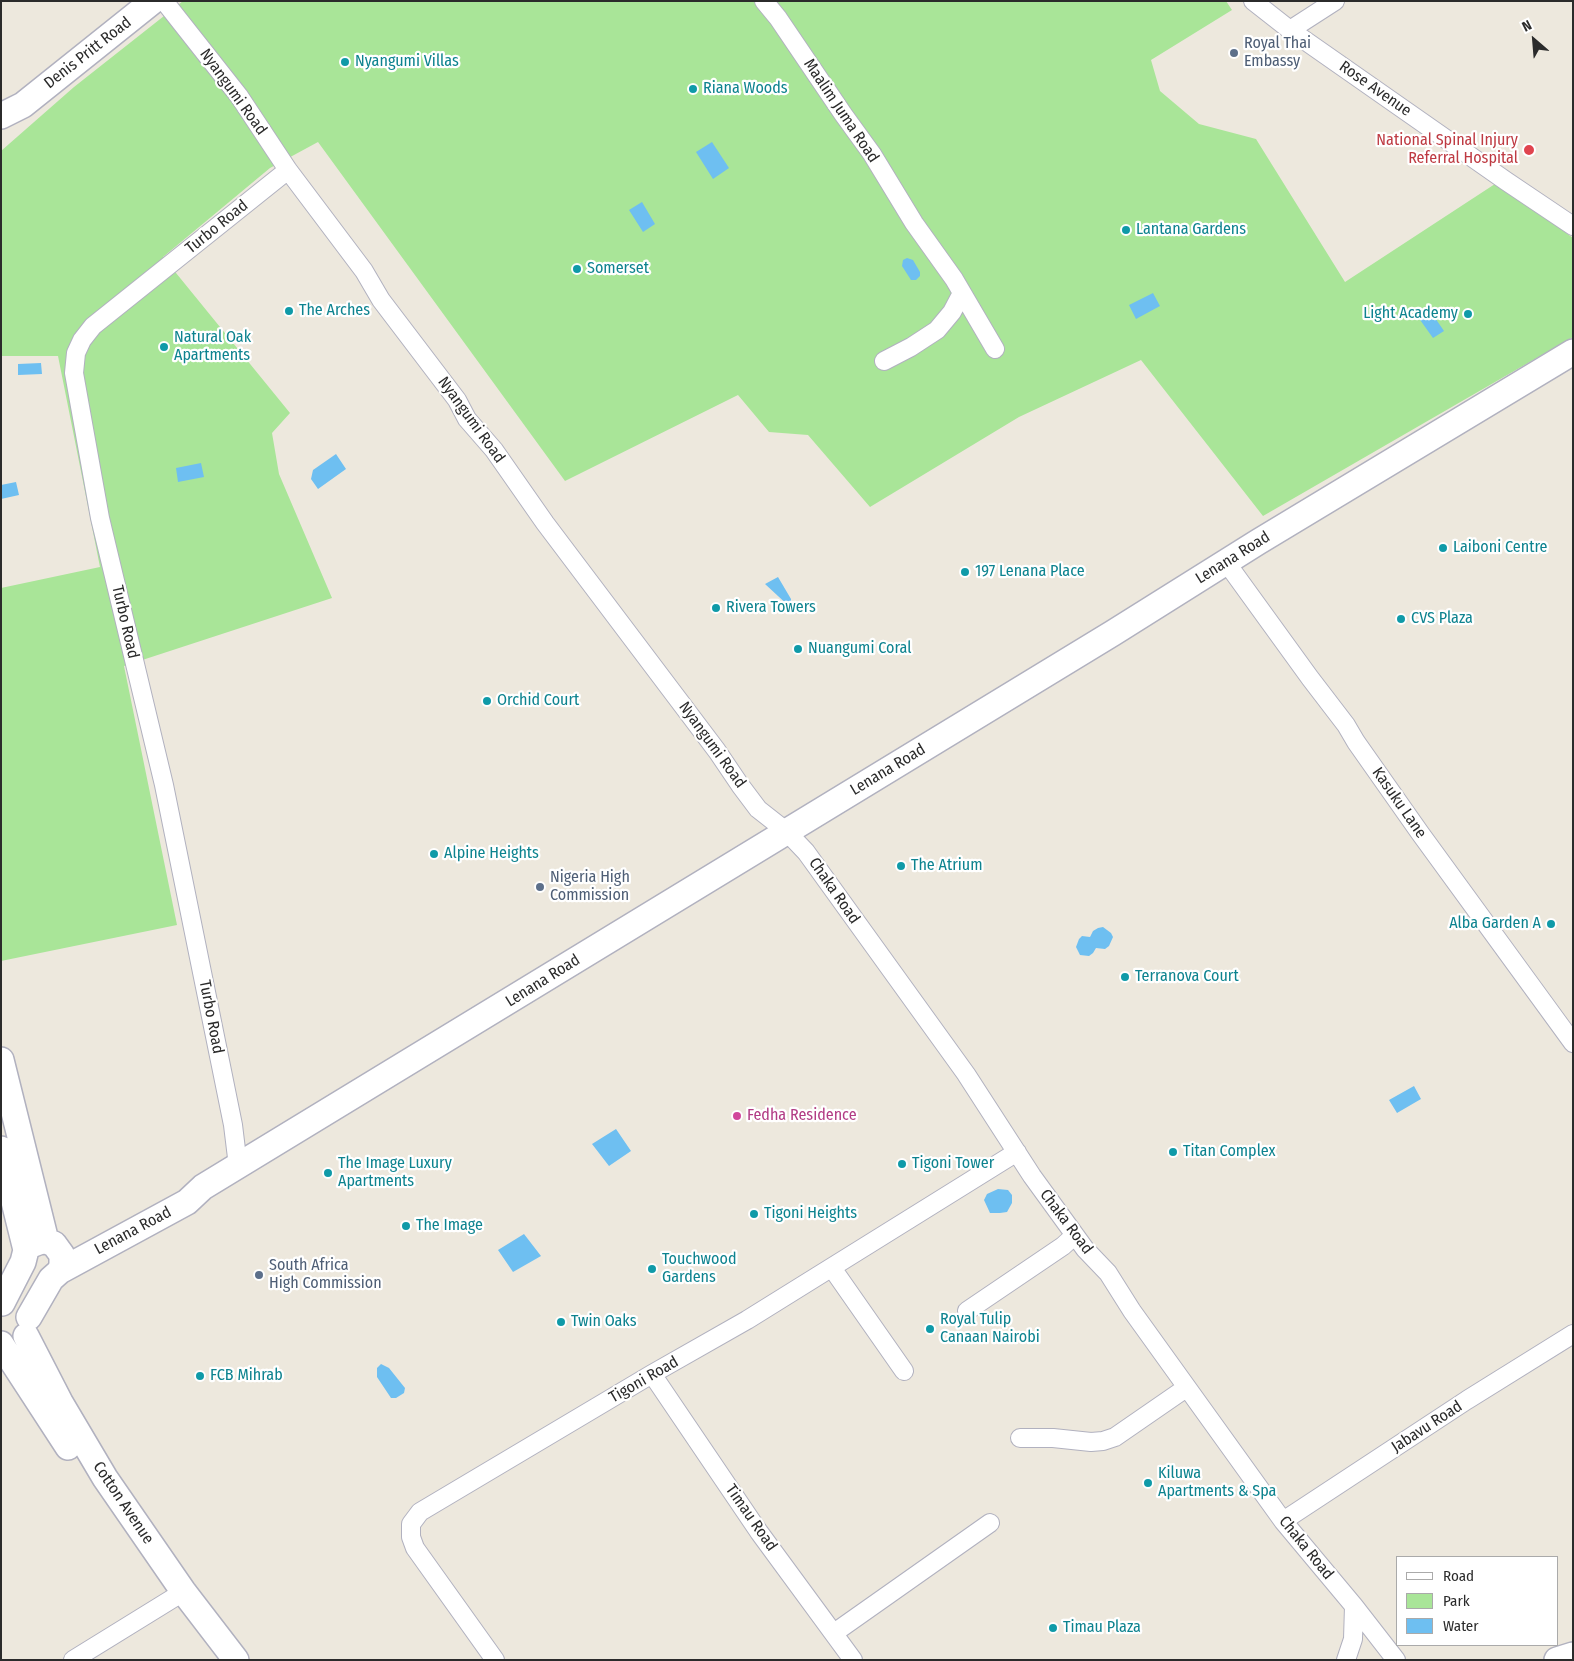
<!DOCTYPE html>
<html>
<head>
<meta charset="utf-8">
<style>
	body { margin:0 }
	#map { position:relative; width:1574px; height:1661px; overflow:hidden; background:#ede8dd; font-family:"Fira Sans Condensed",sans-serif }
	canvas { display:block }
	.frame { position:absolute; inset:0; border:2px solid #2b2b2b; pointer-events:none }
	.legend { position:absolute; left:1396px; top:1556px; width:162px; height:90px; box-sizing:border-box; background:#fff; border:1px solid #aaa; margin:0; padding:6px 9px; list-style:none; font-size:15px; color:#2b2b2b }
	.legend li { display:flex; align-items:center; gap:10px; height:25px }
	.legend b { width:25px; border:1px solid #aaa }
	.north { position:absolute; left:1509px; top:15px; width:50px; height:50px; -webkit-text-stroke:4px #fff; paint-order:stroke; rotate:333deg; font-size:14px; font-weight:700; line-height:20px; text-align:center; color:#2b2b2b }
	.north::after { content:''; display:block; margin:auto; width:18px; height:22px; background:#2b2b2b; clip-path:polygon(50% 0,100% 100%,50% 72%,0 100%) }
</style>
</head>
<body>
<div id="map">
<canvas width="1574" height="1661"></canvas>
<div class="frame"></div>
<ul class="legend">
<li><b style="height:6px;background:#fff"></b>Road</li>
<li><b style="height:14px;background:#a9e598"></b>Park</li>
<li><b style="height:14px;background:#6ebff1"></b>Water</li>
</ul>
<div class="north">N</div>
</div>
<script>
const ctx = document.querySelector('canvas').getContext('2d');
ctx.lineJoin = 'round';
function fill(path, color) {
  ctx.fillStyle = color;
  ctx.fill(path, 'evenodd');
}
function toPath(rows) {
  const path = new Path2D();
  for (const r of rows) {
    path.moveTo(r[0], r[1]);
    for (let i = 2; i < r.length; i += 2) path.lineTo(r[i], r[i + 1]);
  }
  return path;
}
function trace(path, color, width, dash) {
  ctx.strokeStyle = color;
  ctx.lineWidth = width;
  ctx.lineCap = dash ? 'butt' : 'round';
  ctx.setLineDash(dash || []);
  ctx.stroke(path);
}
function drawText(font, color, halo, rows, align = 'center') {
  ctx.font = font + ' "Fira Sans Condensed",sans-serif';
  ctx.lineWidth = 4.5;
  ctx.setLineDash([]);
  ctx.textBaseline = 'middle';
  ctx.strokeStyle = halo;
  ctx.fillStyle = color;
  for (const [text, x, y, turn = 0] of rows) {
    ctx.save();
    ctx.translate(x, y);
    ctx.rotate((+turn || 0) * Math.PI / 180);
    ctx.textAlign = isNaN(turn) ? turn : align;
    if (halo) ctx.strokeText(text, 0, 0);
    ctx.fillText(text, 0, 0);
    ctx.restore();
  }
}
fill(toPath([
	[183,1,1226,1,1232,10,1151,60,1160,91,1199,124,1256,139,1345,282,1498,182,1573,238,1573,337,1263,516,1141,360,1019,417,870,507,808,435,769,432,738,395,565,481,318,142,270,168,163,257,290,413,272,433,279,474,332,598,124,666,177,925,1,961,1,588,100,567,58,356,1,356,1,151,74,87]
]), '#a9e598');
fill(toPath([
	[712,142,729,168,713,179,696,152],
	[642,202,655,224,643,232,629,210],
	[907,258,913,260,920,272,920,276,916,280,911,280,902,266,903,260],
	[1153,293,1160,306,1136,319,1129,305],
	[1429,309,1444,331,1433,338,1418,317],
	[41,363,42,374,18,375,18,364],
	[336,454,346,469,318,489,311,479,313,470],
	[201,463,204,477,178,482,176,468],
	[16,482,19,495,1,499,1,485],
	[778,577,791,599,791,608,765,584],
	[1103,927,1111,933,1113,937,1109,946,1105,949,1096,948,1093,953,1089,956,1080,955,1076,947,1079,939,1082,936,1090,937,1093,931,1098,928],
	[1414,1086,1421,1099,1397,1113,1389,1100],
	[616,1129,631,1151,609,1166,592,1144],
	[998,1189,1008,1190,1012,1195,1012,1203,1007,1212,1000,1213,990,1213,984,1200,987,1194],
	[524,1234,541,1256,513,1272,498,1250],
	[381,1364,389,1368,405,1388,404,1393,396,1398,391,1398,377,1377,377,1368]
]), '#6ebff1');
const street = toPath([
	[164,1,239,96,288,170,364,271,381,300,457,400,467,419,494,450,545,523,717,751,740,785,758,809,786,831,806,852,966,1074,1032,1176,1085,1249,1108,1273,1132,1311,1283,1521,1354,1606,1396,1660],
	[764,1,778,18,843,114,872,154,914,223,954,279,995,349],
	[1253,1,1290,30,1506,181,1573,226],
	[1290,30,1335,1],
	[884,361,911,347,937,330,952,312,962,293],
	[1226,562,1310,678,1346,725,1356,742,1420,833,1573,1043],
	[238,1166,233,1125,164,785,100,518,74,373,76,353,82,340,93,326,288,170],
	[832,1268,904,1371],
	[967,1311,1063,1246,1075,1235],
	[652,1374,759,1532,853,1660],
	[1020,1438,1053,1438,1091,1442,1103,1441,1115,1437,1186,1388],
	[1283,1521,1467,1400,1573,1334],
	[834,1633,990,1523],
	[73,1660,175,1597],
	[495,1660,415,1548,411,1537,411,1524,420,1512,652,1374,747,1320,1017,1152],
	[1346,1660,1353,1639,1354,1606]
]);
const secondary = toPath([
	[1,116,23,105,153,1],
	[1,1060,46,1241],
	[1,1149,26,1250],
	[60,1271,187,1202,203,1187,1113,633,1258,542,1573,352],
	[2,1303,23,1262,26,1250,31,1245,39,1242,46,1241,54,1244,62,1255,62,1265,60,1271,51,1279,29,1317],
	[26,1336,60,1402,105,1478,183,1591,236,1660],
	[1,1344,68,1447],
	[1557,1660,1573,1655]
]);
trace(street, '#b1b1bf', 20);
trace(secondary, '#b1b1bf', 28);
trace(street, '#fff', 18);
trace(secondary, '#fff', 25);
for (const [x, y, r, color] of [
	[1234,53,5,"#5c6f8a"],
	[345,62,5,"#0f9aa8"],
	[693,89,5,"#0f9aa8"],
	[1529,150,6,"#e0444e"],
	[1126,230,5,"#0f9aa8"],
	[577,269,5,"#0f9aa8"],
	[289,311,5,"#0f9aa8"],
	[1468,314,5,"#0f9aa8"],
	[164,347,5,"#0f9aa8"],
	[1443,548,5,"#0f9aa8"],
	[965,572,5,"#0f9aa8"],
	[716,608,5,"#0f9aa8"],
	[1401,619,5,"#0f9aa8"],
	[798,649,5,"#0f9aa8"],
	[487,701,5,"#0f9aa8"],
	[434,854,5,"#0f9aa8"],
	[901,866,5,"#0f9aa8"],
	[540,887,5,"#5c6f8a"],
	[1551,924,5,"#0f9aa8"],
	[1125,977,5,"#0f9aa8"],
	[737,1116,5,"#d1479c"],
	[1173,1152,5,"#0f9aa8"],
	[902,1164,5,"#0f9aa8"],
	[328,1173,5,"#0f9aa8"],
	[754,1214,5,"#0f9aa8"],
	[406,1226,5,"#0f9aa8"],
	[652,1269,5,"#0f9aa8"],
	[259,1275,5,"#5c6f8a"],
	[561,1322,5,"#0f9aa8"],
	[930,1329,5,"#0f9aa8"],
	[200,1376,5,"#0f9aa8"],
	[1148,1483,5,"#0f9aa8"],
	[1053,1628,5,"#0f9aa8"]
]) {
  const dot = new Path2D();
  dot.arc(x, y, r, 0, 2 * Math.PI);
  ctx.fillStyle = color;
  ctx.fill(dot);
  trace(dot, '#fff', 2);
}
drawText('16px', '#4e5e75', '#fff', [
	["Royal Thai",1244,44],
	["Embassy",1244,62],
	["Nigeria High",550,878],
	["Commission",550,896],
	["South Africa",269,1266],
	["High Commission",269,1284]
], 'left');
drawText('16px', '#2b2b2b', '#fff', [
	["Denis Pritt Road",88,53,-38],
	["Rose Avenue",1375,89,35],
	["Nyangumi Road",233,92,54],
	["Maalim Juma Road",841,111,56],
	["Turbo Road",217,227,-39],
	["Nyangumi Road",471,420,54],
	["Lenana Road",1233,558,-32],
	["Turbo Road",125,622,77],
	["Nyangumi Road",712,745,54],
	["Lenana Road",888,770,-31],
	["Kasuku Lane",1399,803,55],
	["Chaka Road",834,891,55],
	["Lenana Road",543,981,-32],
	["Turbo Road",211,1017,79],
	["Chaka Road",1066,1222,53],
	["Lenana Road",133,1231,-28],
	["Tigoni Road",644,1380,-30],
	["Jabavu Road",1427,1427,-33],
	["Cotton Avenue",123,1503,56],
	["Timau Road",751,1518,55],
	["Chaka Road",1306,1548,51]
]);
drawText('16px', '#0d838f', '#fff', [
	["Nyangumi Villas",355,62],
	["Riana Woods",703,89],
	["Lantana Gardens",1136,230],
	["Somerset",587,269],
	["The Arches",299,311],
	["Light Academy",1458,314,"right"],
	["Natural Oak",174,338],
	["Apartments",174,356],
	["Laiboni Centre",1453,548],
	["197 Lenana Place",975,572],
	["Rivera Towers",726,608],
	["CVS Plaza",1411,619],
	["Nuangumi Coral",808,649],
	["Orchid Court",497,701],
	["Alpine Heights",444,854],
	["The Atrium",911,866],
	["Alba Garden A",1541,924,"right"],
	["Terranova Court",1135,977],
	["Titan Complex",1183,1152],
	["The Image Luxury",338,1164],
	["Apartments",338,1182],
	["Tigoni Tower",912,1164],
	["Tigoni Heights",764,1214],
	["The Image",416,1226],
	["Touchwood",662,1260],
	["Gardens",662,1278],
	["Royal Tulip",940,1320],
	["Canaan Nairobi",940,1338],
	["Twin Oaks",571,1322],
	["FCB Mihrab",210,1376],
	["Kiluwa",1158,1474],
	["Apartments & Spa",1158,1492],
	["Timau Plaza",1063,1628]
], 'left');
drawText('16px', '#be3a42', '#fff', [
	["National Spinal Injury",1518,141],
	["Referral Hospital",1518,159]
], 'right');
drawText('16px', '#b23c85', '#fff', [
	["Fedha Residence",747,1116]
], 'left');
</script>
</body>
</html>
